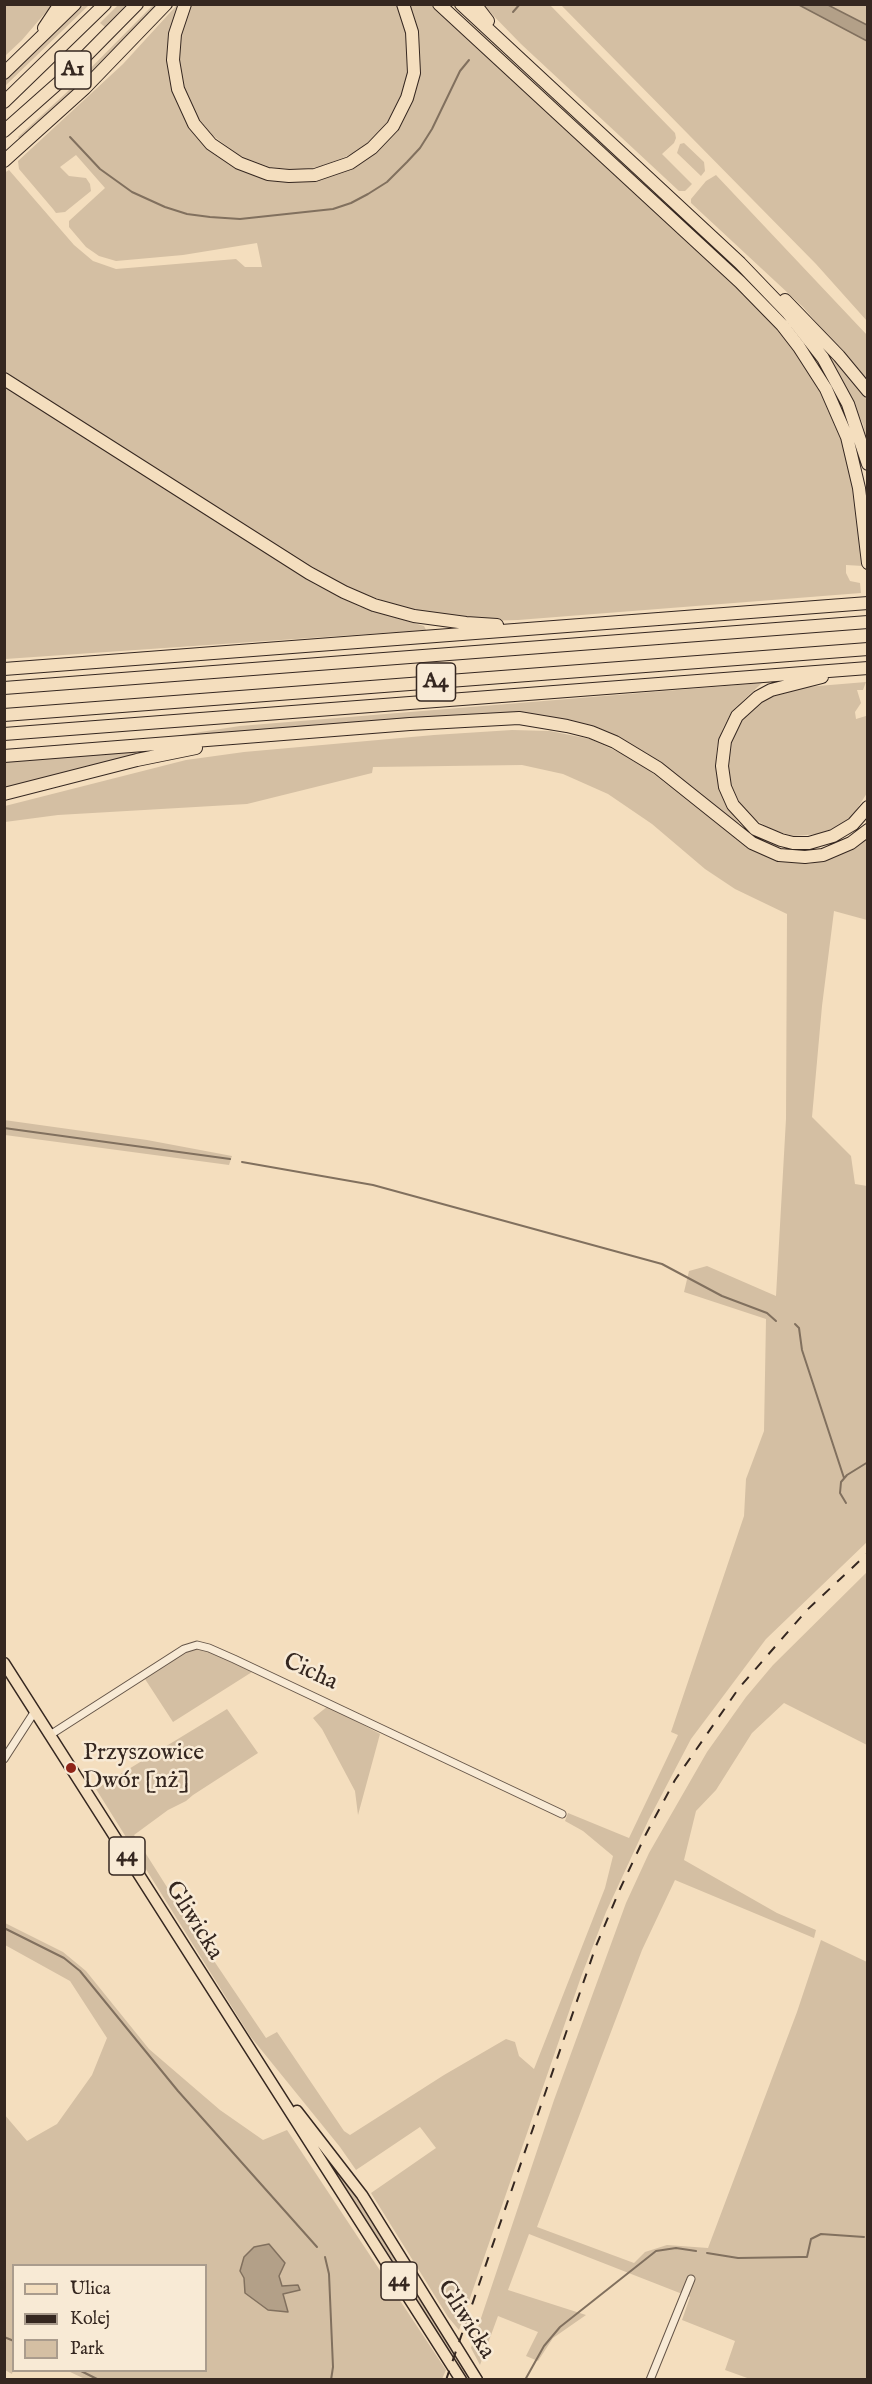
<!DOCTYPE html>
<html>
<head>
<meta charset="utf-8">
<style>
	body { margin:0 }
	#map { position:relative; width:872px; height:2384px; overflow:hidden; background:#f4debe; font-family:"IM FELL English",serif }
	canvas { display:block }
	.frame { position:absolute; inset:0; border:6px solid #352720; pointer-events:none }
	.legend { position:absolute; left:12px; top:2264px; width:195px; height:108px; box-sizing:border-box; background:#f8ead5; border:2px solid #aa9c8d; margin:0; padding:8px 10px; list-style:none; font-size:18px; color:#352720 }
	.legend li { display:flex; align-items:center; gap:12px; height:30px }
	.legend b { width:30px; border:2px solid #aa9c8d }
</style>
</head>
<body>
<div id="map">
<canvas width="872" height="2384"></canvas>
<div class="frame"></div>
<ul class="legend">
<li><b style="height:8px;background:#f4debe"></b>Ulica</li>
<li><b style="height:8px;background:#352720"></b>Kolej</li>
<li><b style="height:16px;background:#d4bfa3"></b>Park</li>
</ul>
</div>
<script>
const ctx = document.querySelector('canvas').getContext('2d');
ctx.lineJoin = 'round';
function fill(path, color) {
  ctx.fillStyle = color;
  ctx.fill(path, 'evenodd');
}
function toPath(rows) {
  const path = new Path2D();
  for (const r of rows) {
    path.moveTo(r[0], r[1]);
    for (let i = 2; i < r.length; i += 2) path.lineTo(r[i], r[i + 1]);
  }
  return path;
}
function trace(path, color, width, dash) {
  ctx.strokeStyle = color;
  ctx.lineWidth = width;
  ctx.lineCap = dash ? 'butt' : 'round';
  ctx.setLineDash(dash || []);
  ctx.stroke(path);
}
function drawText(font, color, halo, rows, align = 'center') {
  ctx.font = font + ' "IM FELL English",serif';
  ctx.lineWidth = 5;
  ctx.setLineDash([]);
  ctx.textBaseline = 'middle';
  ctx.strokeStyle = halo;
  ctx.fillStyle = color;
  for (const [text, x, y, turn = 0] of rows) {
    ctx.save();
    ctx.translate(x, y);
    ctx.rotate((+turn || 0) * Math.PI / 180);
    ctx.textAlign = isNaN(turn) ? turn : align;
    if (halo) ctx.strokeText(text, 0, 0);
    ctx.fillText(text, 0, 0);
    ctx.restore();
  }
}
fill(toPath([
	[5,4,52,5,22,40,5,56],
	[119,4,126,5,105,27,100,23],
	[399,4,403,12,410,62,405,86,397,107,385,126,365,147,345,157,319,167,296,170,270,167,240,156,212,135,195,114,183,88,178,61,180,37,191,5],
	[84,5,89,5,5,86,5,80],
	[153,5,159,5,111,55,20,140,18,137,66,93],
	[177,5,180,5,169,48,204,142,279,180,378,149,419,67,418,33,409,5,431,5,743,294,779,330,798,354,824,399,840,436,854,484,863,566,846,565,846,573,850,581,860,583,861,593,518,620,481,621,412,611,343,586,5,372,4,173,9,170,74,245,93,261,116,269,236,259,245,267,262,267,257,243,183,255,116,261,99,256,86,247,69,227,69,221,105,188,76,155,60,167,69,176,86,178,90,184,91,191,65,212,56,213,53,209,19,169,18,161,123,64],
	[483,5,550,5,675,133,676,138,674,143,662,154,692,184,685,191,679,191,521,44],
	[561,5,799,5,867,41,867,321,816,264],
	[828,5,867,5,867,25],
	[684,143,704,162,705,171,701,176,677,153,680,144],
	[716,175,867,335,867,381,803,307,691,203,691,199,706,181],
	[826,350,867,400,867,442,863,424],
	[4,386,314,584,360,607,424,626,426,630,5,659],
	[866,682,863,690,857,690,861,703,855,712,856,719,866,716,867,723,867,793,852,817,839,826,819,834,794,836,772,830,756,820,740,803,730,783,728,765,730,744,738,726,750,710,763,700,782,692,806,687],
	[762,683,732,711,723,728,717,747,716,768,720,791,727,807,739,823,737,826,646,753,604,732,532,716,174,736,240,726],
	[512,730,550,731,590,739,636,760,740,842,774,860,809,864,836,857,867,838,867,920,834,911,822,1006,812,1117,851,1156,855,1184,867,1186,867,1542,766,1639,691,1739,649,1819,606,1912,581,1977,459,2330,448,2317,371,2193,436,2148,420,2127,356,2170,340,2147,250,2036,96,1789,227,1709,258,1753,193,1795,186,1801,168,1810,134,1835,210,1955,266,2038,277,2032,344,2131,350,2135,444,2075,506,2039,515,2042,519,2056,534,2069,605,1888,613,1856,583,1831,565,1821,568,1813,629,1838,678,1735,671,1732,744,1516,746,1479,764,1431,766,1319,684,1292,689,1271,707,1266,776,1296,786,1119,787,914,735,889,705,869,652,824,608,794,563,774,522,765,373,767,372,773,247,804,58,815,5,822,5,806,186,760,244,752,434,735],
	[157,747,159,751,5,789,4,761],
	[4,1120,147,1140,232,1156,229,1165,5,1135],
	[867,1572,867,1745,784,1703,752,1733,716,1790,696,1811,684,1860,777,1913,816,1930,814,1938,675,1880,642,1950,537,2227,634,2263,645,2252,667,2245,708,2248,797,2012,821,1940,867,1962,867,2379,750,2379,725,2370,735,2341,682,2320,690,2297,529,2234,508,2290,586,2315,553,2338,538,2361,526,2356,538,2332,498,2316,480,2365,471,2348,554,2100,626,1903,649,1853,707,1752,746,1697,773,1665],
	[191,1648,208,1651,252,1672,173,1722,145,1679],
	[328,1706,380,1734,358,1815,355,1791,322,1729,313,1718],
	[5,1923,63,1952,86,1971,149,2049,220,2110,263,2140,287,2130,446,2370,442,2379,87,2380,68,2371,206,2370,206,2266,14,2266,13,2370,12,2374,5,2370,4,2114,27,2141,57,2124,92,2075,107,2038,70,1981,5,1945],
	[269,2244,285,2263,279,2276,282,2287,298,2285,300,2290,283,2294,288,2312,244,2278,240,2271,254,2247],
	[332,2160,471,2379,467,2379,329,2162]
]), '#d4bfa3');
const water = toPath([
	[799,5,828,5,867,25,867,41,799,5],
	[269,2244,285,2263,279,2276,282,2286,298,2285,300,2290,283,2294,288,2312,268,2310,245,2293,244,2278,240,2271,244,2257,254,2247,269,2244]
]);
fill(water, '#b3a088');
trace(water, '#81705e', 1.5);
trace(toPath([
	[513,12,520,4],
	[70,137,100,169,132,192,165,207,187,214,210,217,240,219,333,209,351,203,368,194,387,182,407,162,420,148,432,129,460,71,469,60],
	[4,1128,230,1159],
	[242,1162,373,1185,662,1264,722,1296,767,1313,776,1321],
	[795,1324,799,1328,802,1350,844,1478],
	[846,1503,840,1493,841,1482,847,1475,868,1462],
	[4,1928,64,1958,80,1971,178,2091,317,2247],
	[707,2253,738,2258,800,2257,807,2257,811,2239,821,2234,864,2237],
	[325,2257,329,2274,333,2367,331,2380],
	[4,2337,14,2341],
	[79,2370,99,2380],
	[525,2380,544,2346,560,2327,656,2251,676,2248,696,2251]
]), '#81705e', 2);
const minor = toPath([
	[50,1735,184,1649,197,1645,209,1648,234,1659,562,1814],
	[4,1759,35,1711],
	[650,2380,691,2279]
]);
const primary = toPath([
	[4,1663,461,2380],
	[297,2111,362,2195,477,2380]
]);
const motorway = toPath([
	[185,4,175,34,173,60,178,89,194,124,211,144,239,163,268,174,289,176,315,175,350,163,372,148,393,126,407,98,414,73,412,32,403,4],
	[439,4,740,282,782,325,799,347,826,389,847,437,859,488,868,563],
	[461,4,740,263,788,313,823,358,848,404,868,464],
	[475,4,488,21],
	[44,28,60,4],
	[4,73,75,4],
	[4,102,105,4],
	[4,131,65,77,137,4],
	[4,161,85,88,166,4],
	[785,300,839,356,868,391],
	[4,379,309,573,344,592,374,605,414,616,466,623,497,625],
	[4,669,868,603],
	[822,677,771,690,758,697,737,716,725,741,722,766,725,787,733,805,755,829,781,840,793,843,809,843,833,836,853,824,868,807],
	[4,688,868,622],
	[4,715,868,649],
	[4,734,868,668],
	[4,756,410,724,519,718,567,726,591,732,615,742,658,768,752,843,779,855,805,857,823,855,851,843,868,830],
	[4,794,137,760,196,748]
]);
trace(minor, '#655548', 9);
trace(primary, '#352720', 13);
trace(motorway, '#352720', 14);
trace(minor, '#f8ead5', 7);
trace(primary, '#f4debe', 10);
trace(motorway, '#f4debe', 12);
trace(toPath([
	[446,2380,596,1946,620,1889,646,1834,675,1780,739,1688,807,1610,868,1553]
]), '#352720', 2, [10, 10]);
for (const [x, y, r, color] of [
	[71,1768,6,"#8f2418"]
]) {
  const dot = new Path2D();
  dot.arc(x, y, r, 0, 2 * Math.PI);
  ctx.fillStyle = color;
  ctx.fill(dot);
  trace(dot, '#f8ead5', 2);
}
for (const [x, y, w] of [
	[73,70,36],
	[436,682,39],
	[127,1856,36],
	[399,2281,36]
]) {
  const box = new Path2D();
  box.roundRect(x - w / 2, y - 19, w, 38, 4.5);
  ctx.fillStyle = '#f8ead5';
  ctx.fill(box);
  trace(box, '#352720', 1.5);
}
drawText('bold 22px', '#352720', null, [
	["A1",73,70],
	["A4",436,682],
	["44",127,1856],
	["44",399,2281]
]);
drawText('24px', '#352720', '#f8ead5', [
	["Cicha",310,1673,25],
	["Gliwicka",193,1921,58],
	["Gliwicka",465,2320,58]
]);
drawText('24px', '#352720', '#f8ead5', [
	["Przyszowice",83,1754],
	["Dwór [nż]",83,1782]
], 'left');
</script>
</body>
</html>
